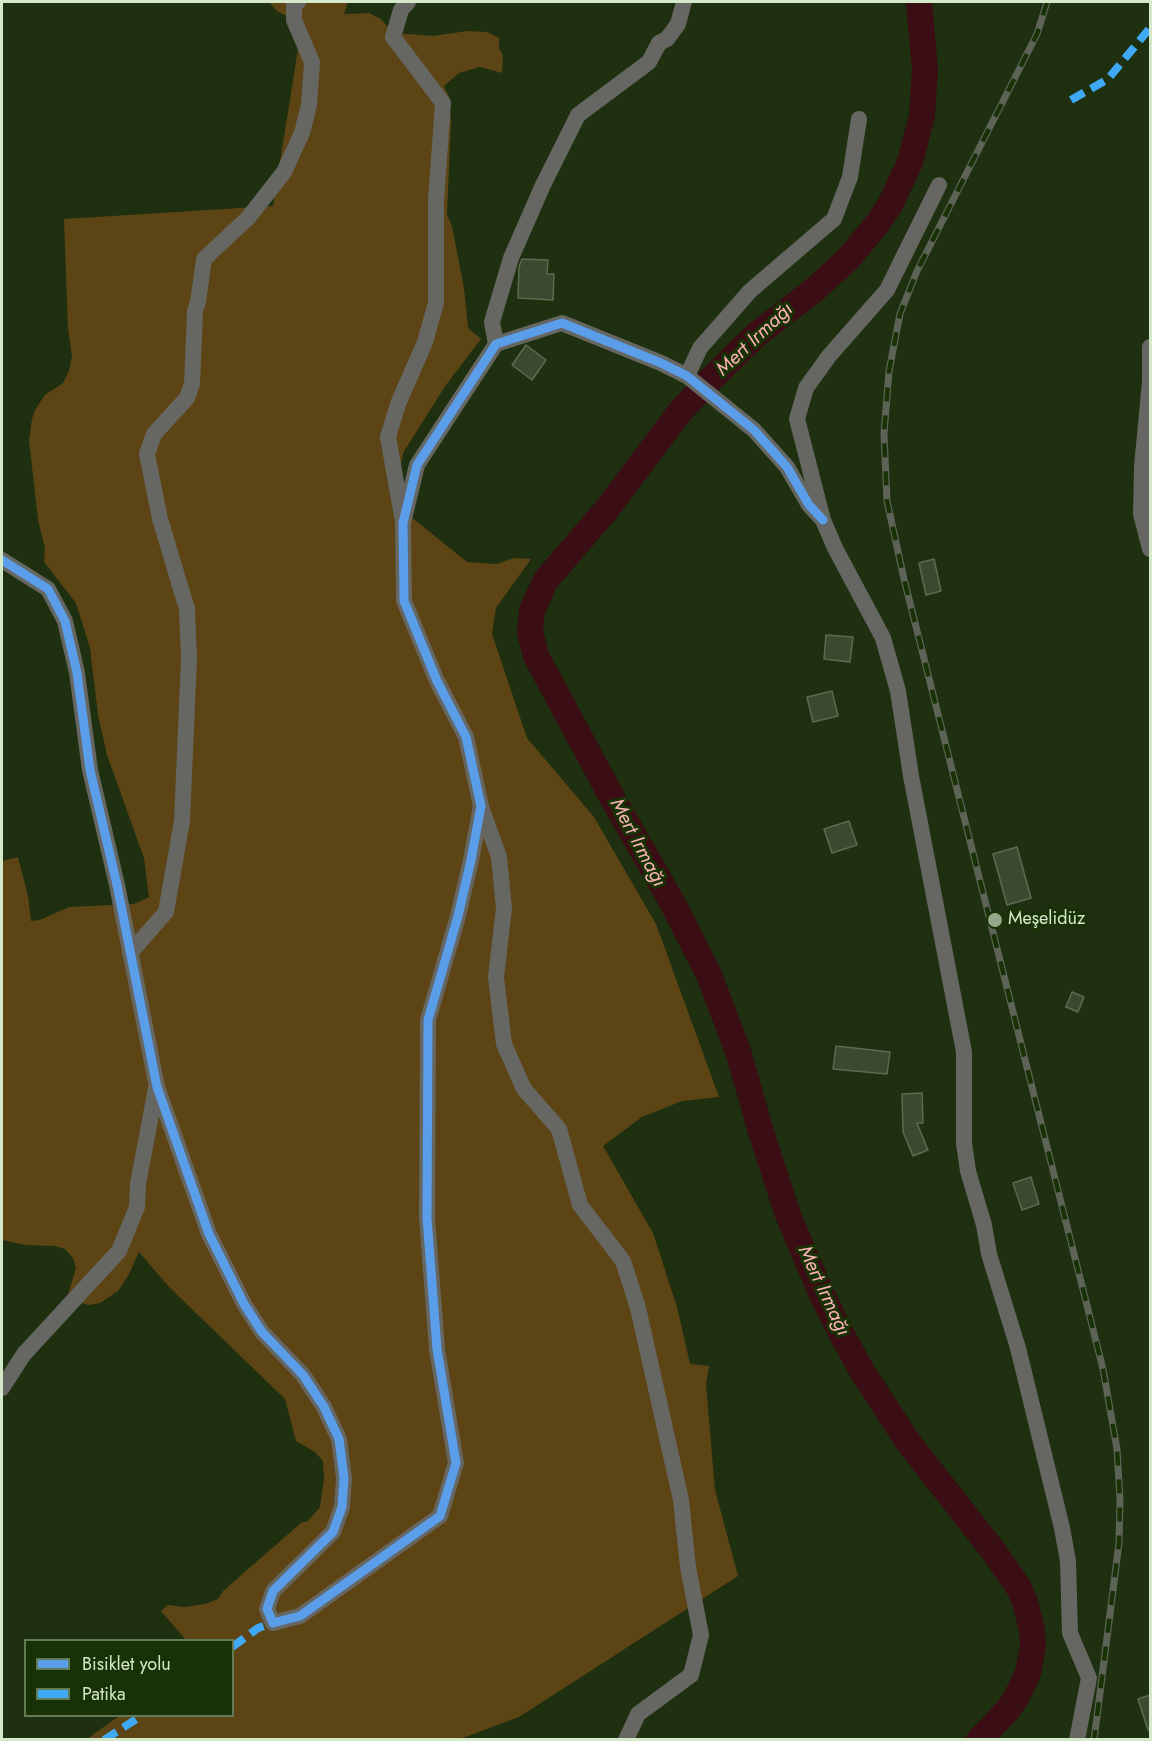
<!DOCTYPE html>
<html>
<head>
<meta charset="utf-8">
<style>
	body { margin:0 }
	#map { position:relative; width:1152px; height:1741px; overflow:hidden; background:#1e300f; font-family:Jost,sans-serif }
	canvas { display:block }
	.frame { position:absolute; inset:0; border:3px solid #d4e9ca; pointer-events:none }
	.legend { position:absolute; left:24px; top:1639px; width:210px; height:78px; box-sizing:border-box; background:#183206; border:2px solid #637b54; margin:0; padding:8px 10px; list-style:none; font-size:18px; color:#d4e9ca }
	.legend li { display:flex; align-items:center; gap:12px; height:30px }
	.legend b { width:30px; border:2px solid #637b54 }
</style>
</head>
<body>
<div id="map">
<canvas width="1152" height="1741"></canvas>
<div class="frame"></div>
<ul class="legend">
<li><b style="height:8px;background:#5a9eea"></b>Bisiklet yolu</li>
<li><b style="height:8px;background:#3fa9f5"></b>Patika</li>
</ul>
</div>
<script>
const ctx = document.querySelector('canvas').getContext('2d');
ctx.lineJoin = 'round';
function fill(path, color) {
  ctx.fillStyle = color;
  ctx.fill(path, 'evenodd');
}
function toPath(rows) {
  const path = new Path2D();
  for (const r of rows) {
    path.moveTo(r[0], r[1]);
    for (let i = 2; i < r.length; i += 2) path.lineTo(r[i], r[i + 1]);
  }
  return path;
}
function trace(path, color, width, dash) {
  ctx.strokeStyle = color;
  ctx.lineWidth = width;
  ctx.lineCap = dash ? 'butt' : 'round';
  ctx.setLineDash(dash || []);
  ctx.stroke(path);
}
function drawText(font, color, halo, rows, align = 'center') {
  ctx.font = font + ' Jost,sans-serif';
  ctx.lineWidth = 6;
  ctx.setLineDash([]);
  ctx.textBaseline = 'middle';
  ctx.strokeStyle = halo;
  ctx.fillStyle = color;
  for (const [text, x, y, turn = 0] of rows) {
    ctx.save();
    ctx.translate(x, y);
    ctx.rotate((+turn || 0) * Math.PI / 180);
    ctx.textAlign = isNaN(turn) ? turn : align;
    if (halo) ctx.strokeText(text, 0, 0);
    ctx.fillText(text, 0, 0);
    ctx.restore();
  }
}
fill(toPath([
	[269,2,348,2,344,14,369,13,381,19,393,33,433,36,467,31,487,32,499,38,499,48,503,56,502,73,480,67,459,73,444,86,449,97,451,121,447,215,452,226,464,288,468,328,481,339,446,385,403,453,394,508,405,512,467,562,497,564,514,558,531,559,496,608,492,634,527,738,594,817,656,924,719,1097,682,1101,642,1117,603,1146,653,1233,677,1307,690,1364,709,1366,706,1385,715,1490,738,1576,519,1717,460,1739,87,1739,119,1716,232,1716,232,1640,186,1640,161,1611,168,1605,184,1607,205,1604,218,1599,223,1591,301,1523,308,1521,320,1507,324,1479,323,1461,315,1452,296,1441,285,1399,169,1287,139,1252,128,1276,118,1291,100,1303,90,1305,76,1302,67,1298,76,1268,73,1258,65,1249,55,1246,26,1245,2,1240,2,861,18,857,28,896,31,921,40,920,69,907,134,904,149,897,144,858,107,755,98,715,90,648,76,603,44,562,45,548,38,520,29,440,32,419,35,410,45,395,63,383,69,371,72,356,68,329,64,219,273,206,302,24,277,11]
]), '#5c4415');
trace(toPath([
	[919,2,925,69,922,116,910,162,890,205,877,224,848,259,814,290,756,335,704,386,679,413,607,509,546,580,532,610,530,632,536,656,614,801,672,902,709,975,738,1051,761,1132,788,1215,822,1295,841,1333,862,1371,908,1442,995,1553,1019,1588,1025,1602,1032,1630,1033,1645,1028,1673,1015,1700,1006,1712,979,1740]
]), '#3b0d14', 26);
const building = toPath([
	[522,259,548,260,547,274,554,274,553,300,518,298,519,267,522,259],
	[526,345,546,360,532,380,512,365,526,345],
	[934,559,941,591,926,595,919,563,934,559],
	[826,635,853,637,850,662,824,659,826,635],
	[832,691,838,716,813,722,807,697,832,691],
	[849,821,857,845,832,853,824,829,849,821],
	[1017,847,1031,898,1007,905,993,854,1017,847],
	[1072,992,1084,997,1078,1012,1066,1007,1072,992],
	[836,1046,890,1052,887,1074,833,1069,836,1046],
	[922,1093,923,1123,917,1123,928,1150,913,1156,903,1132,902,1094,922,1093],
	[1031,1177,1039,1204,1022,1210,1013,1183,1031,1177],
	[1150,1695,1150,1730,1148,1730,1138,1699,1150,1695]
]);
fill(building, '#3b4931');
trace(building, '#5b6b50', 1.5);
trace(toPath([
	[939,185,887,290,829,356,806,388,797,419,823,520,835,548,883,638,898,691,911,776,964,1052,964,1143,968,1171,984,1225,989,1254,1018,1348,1062,1528,1068,1561,1070,1633,1089,1678,1077,1740],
	[496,344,492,322,511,258,543,185,578,115,649,62,659,43,667,39,678,24,684,2],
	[1150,347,1150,382,1142,466,1141,514,1150,549],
	[687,376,700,348,750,291,834,219,850,177,859,119],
	[402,516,388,437,398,404,425,342,436,303,436,201,443,103,393,37,401,10,408,2],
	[2,560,48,589,65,621,77,673,90,770,117,885,157,1087,209,1234,244,1304,262,1332,303,1375,324,1407,339,1439,344,1478,342,1507,333,1532,273,1591,267,1609,273,1623,300,1616,440,1516,456,1463,437,1349,427,1218,428,1020,458,916,471,860,481,806,466,737,437,681,404,601,403,523,417,465,496,344,562,323,661,363,687,376,754,430,787,467,809,505,823,520],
	[481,807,499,857,504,908,496,977,504,1044,524,1089,559,1129,580,1205,623,1261,638,1308,681,1500,688,1567,701,1635,691,1675,638,1714,626,1740],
	[130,953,166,912,182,821,189,658,187,609,160,519,147,454,154,434,187,398,192,384,195,311,198,302,204,259,248,218,284,172,302,133,309,105,312,62,294,20,294,5,298,2],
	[2,1388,24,1354,119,1251,137,1207,138,1184,156,1088]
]), '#666763', 16);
const rail = toPath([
	[1047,2,1037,34,917,271,900,314,889,371,884,434,887,501,904,579,1103,1369,1117,1449,1120,1500,1119,1543,1094,1740]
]);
trace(rail, '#5d6356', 7);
trace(rail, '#183206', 4.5, [14]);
trace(toPath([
	[1071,100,1108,79,1150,28],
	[232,1647,258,1628,273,1623],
	[104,1740,141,1716]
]), '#3fa9f5', 8, [15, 8]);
trace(toPath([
	[2,560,48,589,65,621,77,673,90,770,117,885,157,1087,209,1234,244,1304,262,1332,303,1375,324,1407,339,1439,344,1478,342,1507,333,1532,273,1591,267,1609,273,1623,300,1616,440,1516,456,1463,437,1349,427,1218,428,1020,458,916,471,860,481,806,466,737,437,681,404,601,403,523,417,465,496,344,562,323,661,363,687,376,754,430,787,467,809,505,823,520]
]), '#5a9eea', 9);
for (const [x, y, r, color] of [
	[995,920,8,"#94a889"]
]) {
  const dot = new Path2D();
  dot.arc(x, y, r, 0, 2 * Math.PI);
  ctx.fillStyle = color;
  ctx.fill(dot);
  trace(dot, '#183206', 2);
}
drawText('18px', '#d4e9ca', '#183206', [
	["Meşelidüz",1008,920]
], 'left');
drawText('italic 20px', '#feb3b7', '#183206', [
	["Mert Irmağı",755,340,-43],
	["Mert Irmağı",637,843,62],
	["Mert Irmağı",823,1291,65]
]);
</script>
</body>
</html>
